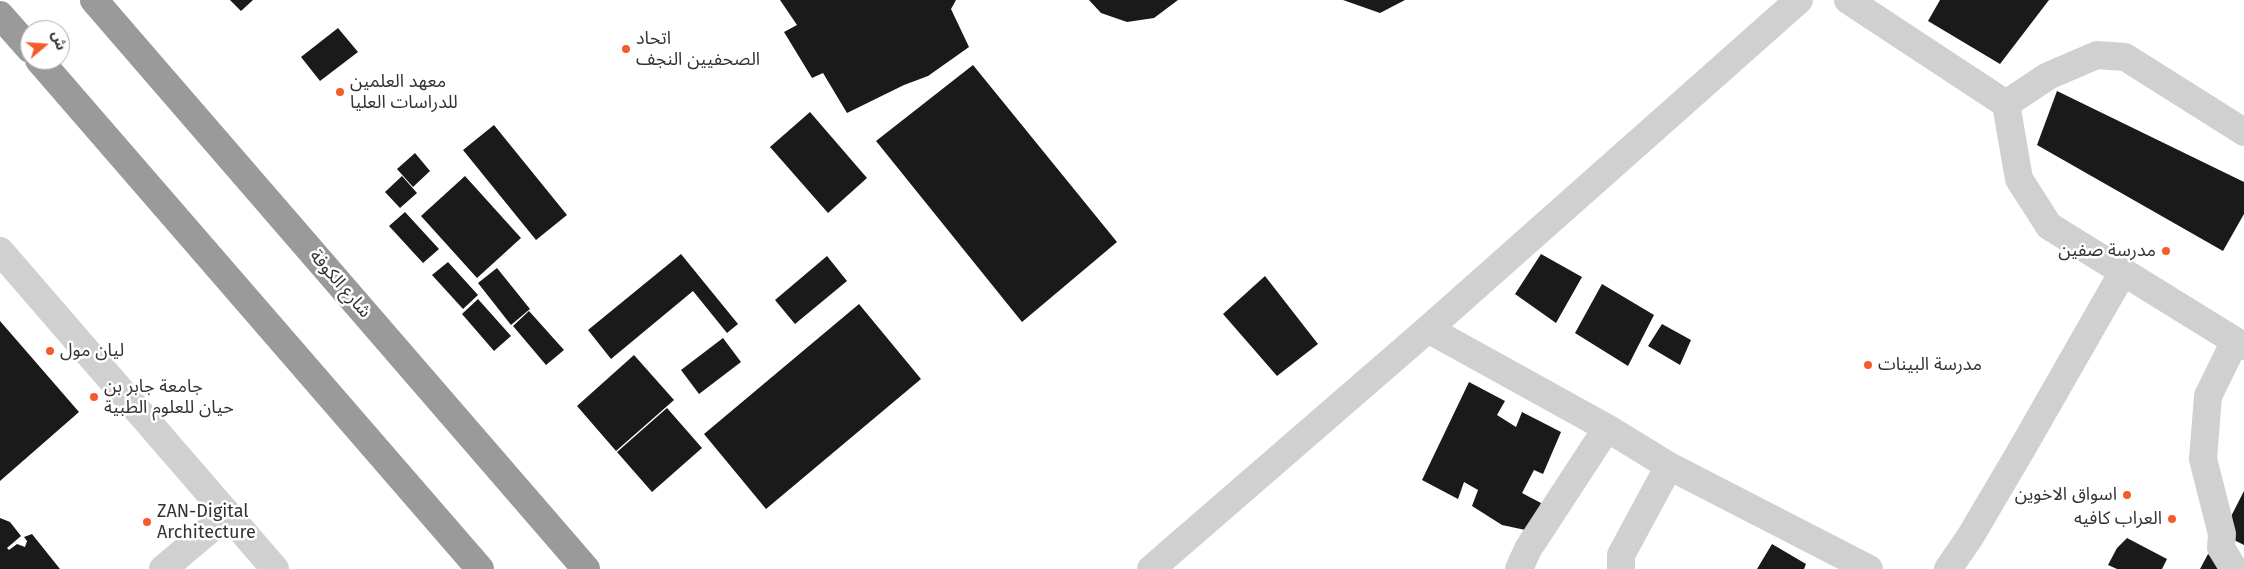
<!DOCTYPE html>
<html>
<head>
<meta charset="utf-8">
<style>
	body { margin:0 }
	#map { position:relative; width:2244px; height:569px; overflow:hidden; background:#fff; font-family:"Fira Sans","Noto Sans Arabic",sans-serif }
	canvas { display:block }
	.north { position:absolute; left:20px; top:20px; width:50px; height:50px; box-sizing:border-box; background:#fff; border:1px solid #adadad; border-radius:50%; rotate:72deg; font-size:14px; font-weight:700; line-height:20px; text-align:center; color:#333 }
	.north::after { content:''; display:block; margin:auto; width:18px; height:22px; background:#f35c2b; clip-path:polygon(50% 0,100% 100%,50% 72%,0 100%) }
</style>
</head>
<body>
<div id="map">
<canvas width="2244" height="569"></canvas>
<div class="north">ش</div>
</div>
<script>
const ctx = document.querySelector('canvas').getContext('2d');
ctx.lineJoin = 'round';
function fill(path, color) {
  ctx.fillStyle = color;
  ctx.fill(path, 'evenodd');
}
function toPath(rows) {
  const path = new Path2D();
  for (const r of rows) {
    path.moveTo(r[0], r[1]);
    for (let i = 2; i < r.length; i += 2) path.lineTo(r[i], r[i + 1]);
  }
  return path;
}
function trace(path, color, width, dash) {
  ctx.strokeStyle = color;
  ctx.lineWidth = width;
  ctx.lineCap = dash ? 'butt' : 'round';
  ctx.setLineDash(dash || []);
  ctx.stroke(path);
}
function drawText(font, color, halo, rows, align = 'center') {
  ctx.font = font + ' "Fira Sans","Noto Sans Arabic",sans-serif';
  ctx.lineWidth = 5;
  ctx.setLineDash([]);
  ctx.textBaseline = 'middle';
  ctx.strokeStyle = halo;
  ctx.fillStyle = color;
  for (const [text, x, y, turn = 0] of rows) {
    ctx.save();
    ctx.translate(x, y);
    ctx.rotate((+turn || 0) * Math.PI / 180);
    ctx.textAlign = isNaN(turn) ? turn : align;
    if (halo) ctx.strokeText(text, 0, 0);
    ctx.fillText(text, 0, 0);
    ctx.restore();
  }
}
fill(toPath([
	[230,0,253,0,241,11],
	[780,0,956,0,951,9,969,47,928,76,904,85,847,113,823,73,812,78,784,32,797,25],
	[1089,0,1178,0,1154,18,1127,22,1101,13],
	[1343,0,1405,0,1380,13],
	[1940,0,2049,0,2000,64,1928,21],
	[338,28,358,52,320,81,301,57],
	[973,65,1117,242,1022,322,876,141],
	[2057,91,2244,182,2244,214,2223,251,2037,145],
	[810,112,867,178,828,213,770,147],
	[494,125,567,215,536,240,463,150],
	[415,153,430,171,413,187,397,169],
	[402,176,417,193,400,208,385,192],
	[465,176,521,238,477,278,421,216],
	[405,212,439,249,423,263,389,226],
	[681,254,738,324,727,333,693,291,611,359,588,330],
	[1541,254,1582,277,1556,323,1515,294],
	[827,256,847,281,795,324,775,300],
	[448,262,478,295,463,309,432,275],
	[497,268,530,309,511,325,478,283],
	[1265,276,1318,344,1277,376,1223,314],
	[1602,284,1654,315,1628,366,1575,333],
	[478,299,511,336,494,351,462,314],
	[859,304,921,379,766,509,704,434],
	[529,311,564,350,546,365,513,326],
	[0,321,79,412,0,481],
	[1662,324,1691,340,1680,365,1648,346],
	[723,338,741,362,699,394,681,370],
	[634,355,674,400,616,451,577,406],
	[1469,382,1505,401,1497,415,1516,427,1522,412,1561,432,1543,474,1534,470,1522,493,1541,503,1530,531,1502,525,1472,506,1478,490,1464,482,1458,499,1422,480],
	[667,408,702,448,652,492,617,452],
	[2244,491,2244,545,2222,534],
	[0,518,10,522,21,536,7,548,9,550,17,544,25,547,27,541,24,537,32,534,60,569,0,569],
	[2127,538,2167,559,2162,569,2117,569,2108,565,2117,548],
	[1772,544,1806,564,1804,569,1757,569],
	[2208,554,2224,564,2221,569,2200,569]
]), '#1a1a1a');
trace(toPath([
	[1848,0,2006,104,2019,179,2049,226,2235,341],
	[2006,104,2048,76,2097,55,2125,57,2244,132],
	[0,251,275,569],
	[1428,329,1607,428,1669,466,1869,569],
	[163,569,227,515],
	[1151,569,1428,329,1799,0],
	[1519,569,1528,549,1607,428],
	[1621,569,1621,555,1669,466],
	[1948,569,1970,537,2023,447,2123,272],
	[2234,569,2221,548,2222,534,2203,459,2208,396,2235,341,2244,346]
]), '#d0d0d0', 28);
trace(toPath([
	[94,0,586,569],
	[0,15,30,49],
	[39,60,480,569]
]), '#9a9a9a', 28);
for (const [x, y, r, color] of [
	[626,49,5,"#f35c2b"],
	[340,92,5,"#f35c2b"],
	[2166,251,5,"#f35c2b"],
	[50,351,5,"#f35c2b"],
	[1868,365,5,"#f35c2b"],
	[94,397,5,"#f35c2b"],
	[2127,495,5,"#f35c2b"],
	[2172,519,5,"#f35c2b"],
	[147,522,5,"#f35c2b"]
]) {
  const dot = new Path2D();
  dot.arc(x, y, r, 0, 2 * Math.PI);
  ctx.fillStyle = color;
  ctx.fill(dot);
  trace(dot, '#fff', 2);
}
drawText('18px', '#333', '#fff', [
	["اتحاد",636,39],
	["الصحفيين النجف",636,60],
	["معهد العلمين",350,82],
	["للدراسات العليا",350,103],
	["مدرسة صفين",2156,251,"right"],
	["ليان مول",60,351],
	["مدرسة البينات",1878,365],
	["جامعة جابر بن",104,387],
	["حيان للعلوم الطبية",104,408],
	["اسواق الاخوين",2117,495,"right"],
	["ZAN-Digital",157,512],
	["Architecture",157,533],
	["العراب كافيه",2162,519,"right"]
], 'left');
drawText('18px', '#333', '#fff', [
	["شارع الكوفة",340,284,49]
]);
</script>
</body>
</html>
